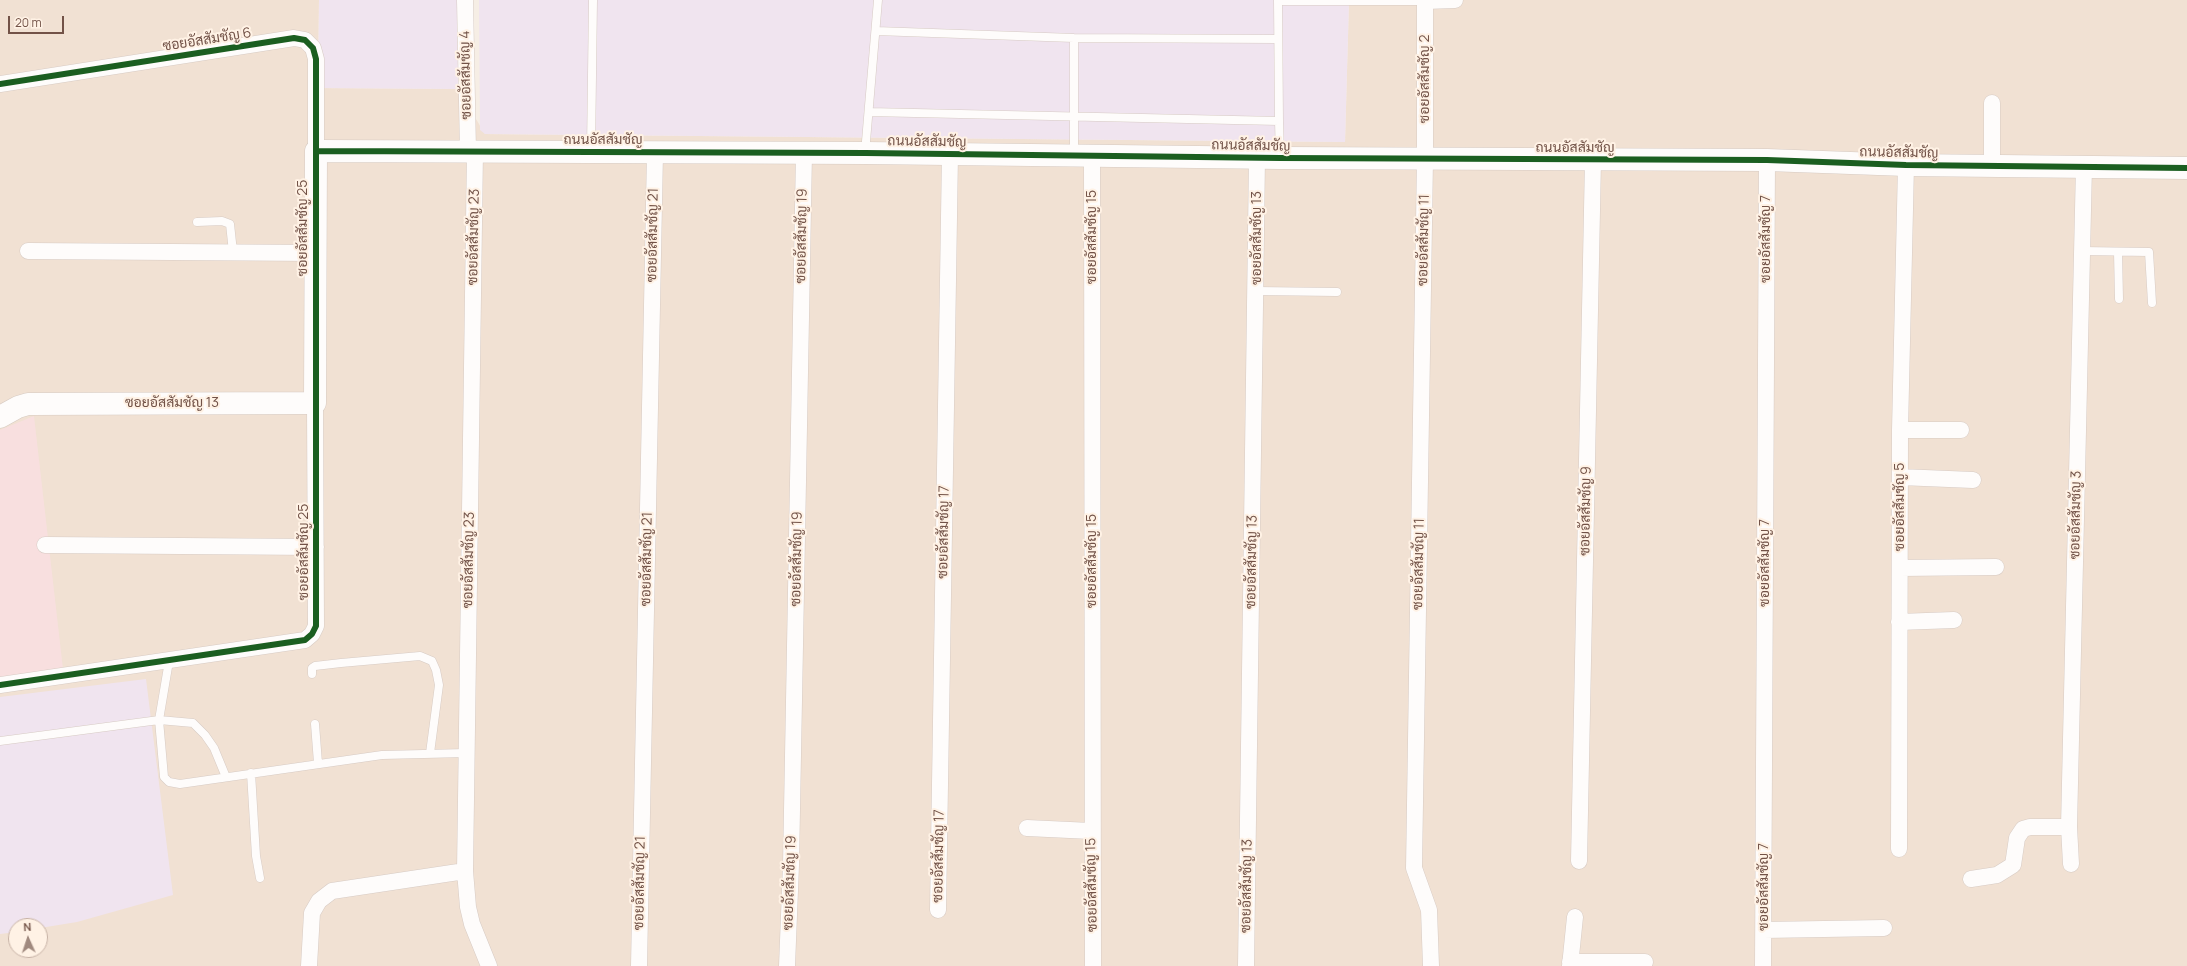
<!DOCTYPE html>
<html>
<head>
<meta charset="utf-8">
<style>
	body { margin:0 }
	#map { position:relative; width:2187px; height:966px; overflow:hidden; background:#f6eee5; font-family:Manrope,sans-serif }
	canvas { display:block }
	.north { position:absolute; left:8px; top:918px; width:40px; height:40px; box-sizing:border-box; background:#fff2e5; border:1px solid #c7b2a6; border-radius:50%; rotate:357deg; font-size:11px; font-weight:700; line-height:16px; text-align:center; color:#725247 }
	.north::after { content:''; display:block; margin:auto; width:14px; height:18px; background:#a0897e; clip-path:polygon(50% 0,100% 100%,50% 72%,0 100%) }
	.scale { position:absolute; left:8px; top:16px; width:56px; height:18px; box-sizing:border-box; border:2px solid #725247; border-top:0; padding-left:5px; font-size:12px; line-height:14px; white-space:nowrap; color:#725247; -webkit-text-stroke:3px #fff2e5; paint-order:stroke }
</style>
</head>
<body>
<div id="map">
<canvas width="2187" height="966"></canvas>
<div class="north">N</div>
<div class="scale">20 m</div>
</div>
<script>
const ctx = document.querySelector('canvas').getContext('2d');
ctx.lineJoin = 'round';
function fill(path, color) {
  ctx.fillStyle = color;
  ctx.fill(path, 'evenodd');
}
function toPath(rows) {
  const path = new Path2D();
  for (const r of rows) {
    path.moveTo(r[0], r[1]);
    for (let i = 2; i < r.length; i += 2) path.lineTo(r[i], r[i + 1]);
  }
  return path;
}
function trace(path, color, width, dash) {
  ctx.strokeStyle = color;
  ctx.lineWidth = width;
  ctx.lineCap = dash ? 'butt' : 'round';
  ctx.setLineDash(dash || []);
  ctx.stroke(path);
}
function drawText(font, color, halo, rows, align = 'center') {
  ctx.font = font + ' Manrope,Sarabun,sans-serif';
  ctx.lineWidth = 4;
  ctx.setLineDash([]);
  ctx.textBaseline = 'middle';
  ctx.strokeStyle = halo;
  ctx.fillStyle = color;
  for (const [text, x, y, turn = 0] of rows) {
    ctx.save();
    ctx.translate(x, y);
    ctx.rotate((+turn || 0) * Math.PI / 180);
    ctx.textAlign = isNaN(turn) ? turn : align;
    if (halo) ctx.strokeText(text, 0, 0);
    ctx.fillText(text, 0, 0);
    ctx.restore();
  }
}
fill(toPath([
	[0,0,319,0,318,88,458,89,485,134,1345,142,1349,0,2187,0,2187,966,0,966],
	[16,926,40,926,40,950,16,950]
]), '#f1e1d3');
fill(toPath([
	[319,0,457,0,458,89,318,88],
	[479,0,1349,0,1345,142,485,134,480,130],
	[146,679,173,895,77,922,40,928,40,926,16,926,16,932,0,934,0,697]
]), '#f0e4ef');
fill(toPath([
	[34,416,63,669,0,678,0,430]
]), '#f8dfdf');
const lane = toPath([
	[1278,1,1425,1],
	[876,31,1074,38,1278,39],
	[1074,38,1074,155],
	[869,112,1279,121,1278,0],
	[1279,121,1280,157],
	[591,151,593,0],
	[865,153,878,0],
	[197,222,222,221,230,224,233,252],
	[2082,251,2149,252,2152,303],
	[2118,252,2119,299],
	[1256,291,1337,292],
	[169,661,159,720,164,777,169,782,180,784,382,755,466,753],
	[312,674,312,668,315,666,341,663,420,656,432,661,436,670,439,685,430,753],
	[315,724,318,763],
	[0,741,159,720,193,723,205,735,214,748,226,777],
	[251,773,256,856,260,878]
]);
const street = toPath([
	[465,0,468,151],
	[1425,0,1425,159,1414,868,1429,910,1431,966],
	[1425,1,1455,0],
	[0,84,294,38,305,40,313,48,316,59,316,151],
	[475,151,465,871,468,907,472,924,489,966],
	[1092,156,1093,966],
	[1992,166,1992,103],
	[28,251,315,253],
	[1900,430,1961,430],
	[1900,477,1973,480],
	[45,545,316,547],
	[1900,568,1996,567],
	[1899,622,1954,620],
	[0,685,305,640,312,634,316,626,315,403],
	[1027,828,1091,831],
	[1899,849,1900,430,1906,165],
	[1579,861,1593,160],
	[2071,864,2069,827,2084,166],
	[1971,879,1997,875,2013,865,2017,838,2023,829,2030,827,2069,827],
	[938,910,950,154],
	[1764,930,1884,928],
	[1570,962,1645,962],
	[309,966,312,913,319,901,332,891,465,871],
	[639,966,655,153],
	[787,966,791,865,804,153],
	[1246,966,1257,158],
	[1570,966,1575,917],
	[1763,966,1767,160]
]);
const secondary = toPath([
	[0,417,18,407,28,404,315,403,316,151,865,153,1280,158,1767,160,1906,165,2187,168]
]);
trace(lane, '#d7cbc4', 9);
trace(street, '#d7cbc4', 17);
trace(secondary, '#d6cac2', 23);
trace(lane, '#fefcfb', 8);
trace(street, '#fefcfb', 16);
trace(secondary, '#fefcfb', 22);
trace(toPath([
	[0,84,294,38,305,40,313,48,316,59,316,626,312,634,305,640,0,685],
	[316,151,865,153,1280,158,1767,160,1906,165,2187,168]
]), '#1b5e20', 6);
drawText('14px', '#725247', '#fff2e5', [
	["ซอยอัสสัมชัญ 6",207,40,-9],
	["ซอยอัสสัมชัญ 4",466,75,-91],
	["ซอยอัสสัมชัญ 2",1425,79,-90],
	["ถนนอัสสัมชัญ",603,140],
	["ถนนอัสสัมชัญ",927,142,1],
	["ถนนอัสสัมชัญ",1251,146,1],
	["ถนนอัสสัมชัญ",1575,148],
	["ถนนอัสสัมชัญ",1899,153,1],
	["ซอยอัสสัมชัญ 25",303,228,-90],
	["ซอยอัสสัมชัญ 21",653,235,-89],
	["ซอยอัสสัมชัญ 19",802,236,-89],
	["ซอยอัสสัมชัญ 23",474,237,-89],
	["ซอยอัสสัมชัญ 15",1092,237,-90],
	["ซอยอัสสัมชัญ 13",1257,238,-90],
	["ซอยอัสสัมชัญ 7",1766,239,-90],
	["ซอยอัสสัมชัญ 11",1424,240,-89],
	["ซอยอัสสัมชัญ 13",172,403],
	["ซอยอัสสัมชัญ 5",1900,507,-90],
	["ซอยอัสสัมชัญ 9",1586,511,-89],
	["ซอยอัสสัมชัญ 3",2076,515,-89],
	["ซอยอัสสัมชัญ 17",944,532,-89],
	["ซอยอัสสัมชัญ 25",304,552,-90],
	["ซอยอัสสัมชัญ 21",647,559,-89],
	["ซอยอัสสัมชัญ 19",797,559,-89],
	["ซอยอัสสัมชัญ 23",469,560,-89],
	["ซอยอัสสัมชัญ 15",1092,561,-90],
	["ซอยอัสสัมชัญ 13",1252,562,-89],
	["ซอยอัสสัมชัญ 7",1765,563,-90],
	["ซอยอัสสัมชัญ 11",1419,564,-89],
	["ซอยอัสสัมชัญ 17",939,856,-89],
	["ซอยอัสสัมชัญ 21",640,883,-89],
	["ซอยอัสสัมชัญ 19",790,883,-88],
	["ซอยอัสสัมชัญ 15",1092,885,-91],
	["ซอยอัสสัมชัญ 13",1247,886,-89],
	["ซอยอัสสัมชัญ 7",1764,887,-90]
]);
</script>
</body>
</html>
